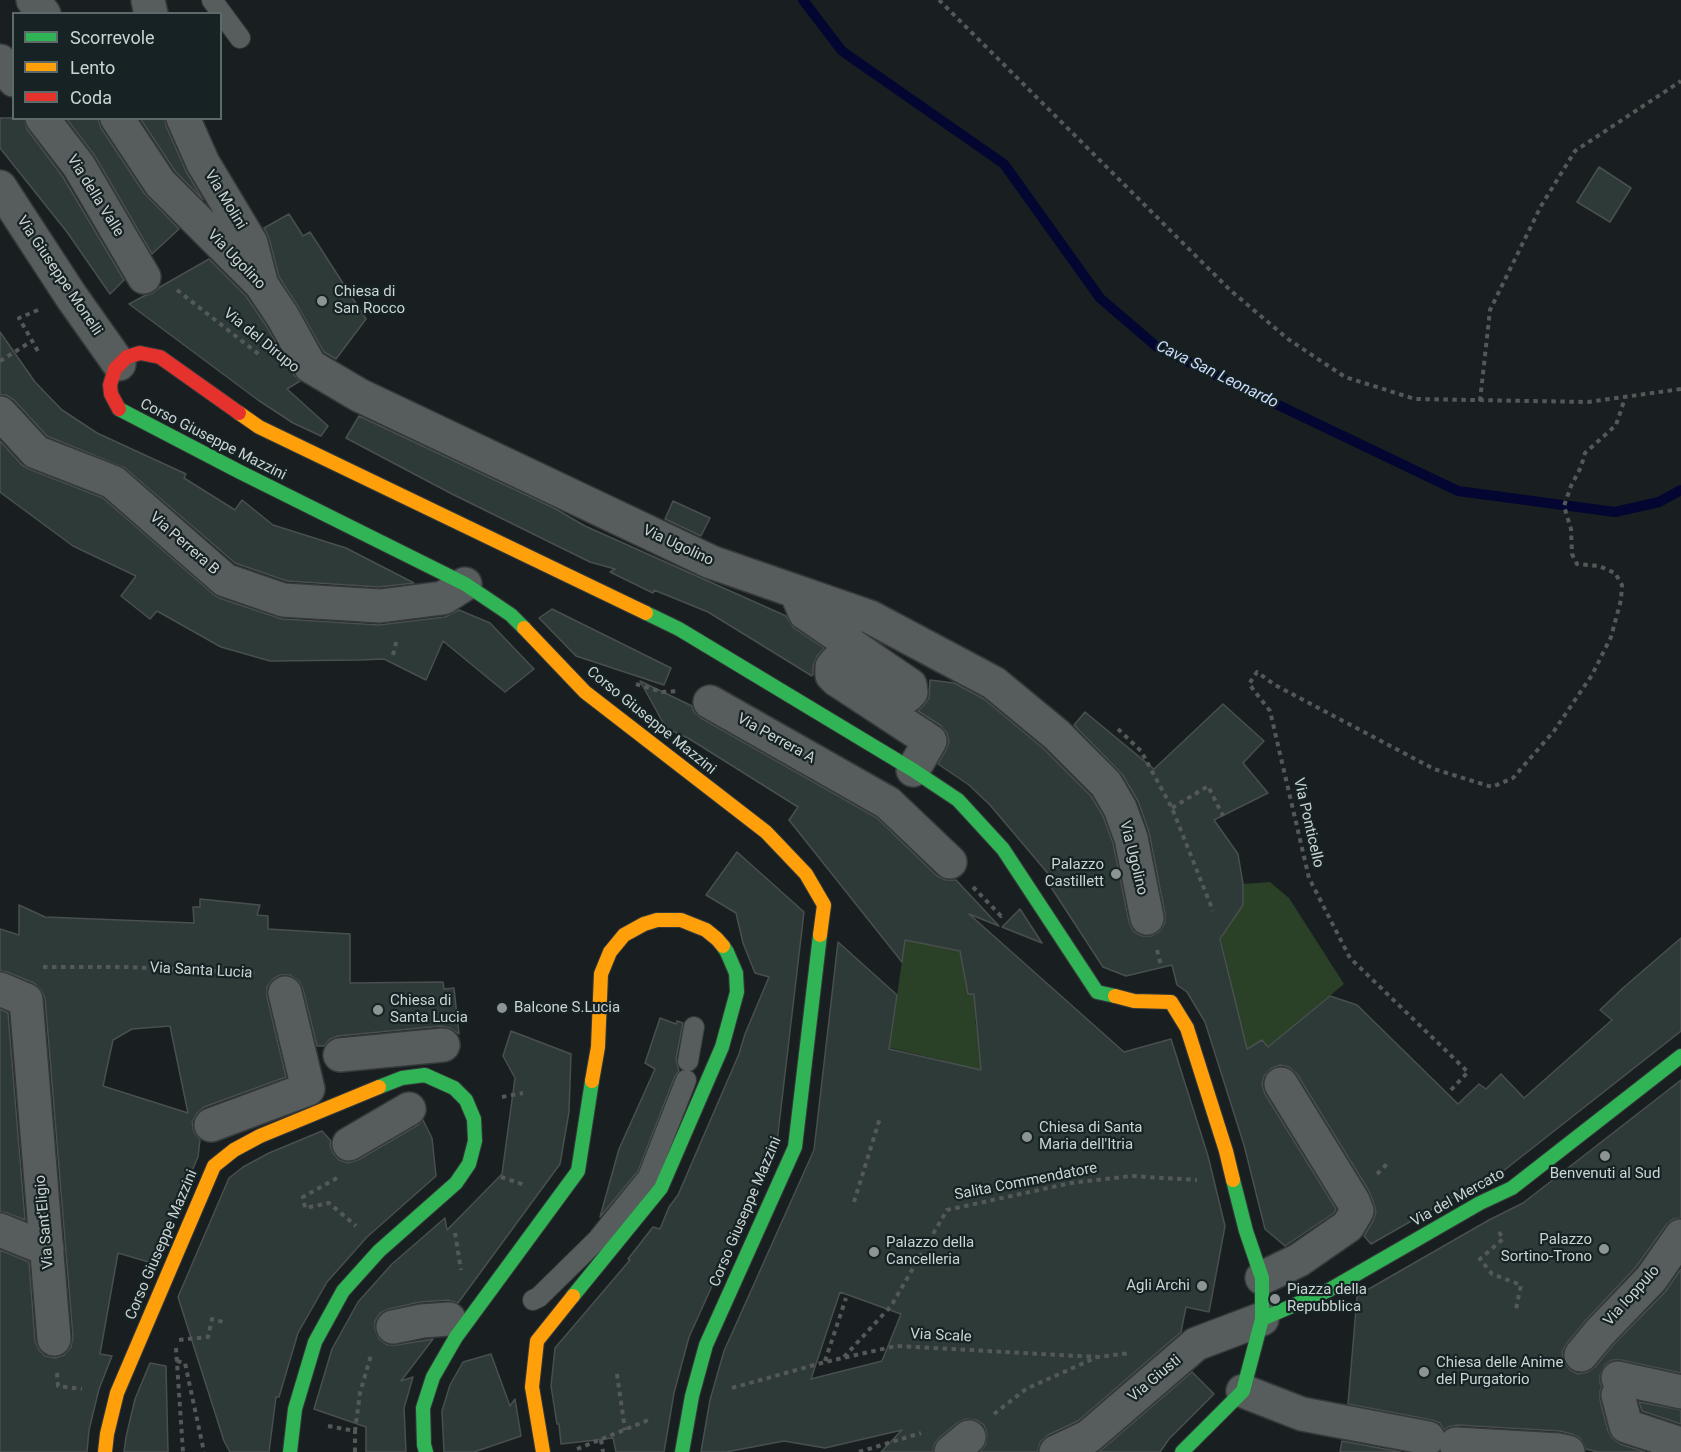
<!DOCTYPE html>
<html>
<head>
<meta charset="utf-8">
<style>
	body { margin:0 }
	#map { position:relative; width:1681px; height:1452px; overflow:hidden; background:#191f20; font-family:Roboto,sans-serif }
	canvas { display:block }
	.legend { position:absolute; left:12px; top:12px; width:210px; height:108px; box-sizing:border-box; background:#162223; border:2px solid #5e6969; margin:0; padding:8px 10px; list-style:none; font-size:18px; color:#cbd3d3 }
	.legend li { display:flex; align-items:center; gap:12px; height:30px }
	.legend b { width:30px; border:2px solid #5e6969 }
</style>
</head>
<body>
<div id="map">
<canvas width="1681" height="1452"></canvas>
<ul class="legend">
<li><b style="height:8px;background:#30b455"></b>Scorrevole</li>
<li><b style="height:8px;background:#ff9f0a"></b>Lento</li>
<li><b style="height:8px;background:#e5322d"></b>Coda</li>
</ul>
</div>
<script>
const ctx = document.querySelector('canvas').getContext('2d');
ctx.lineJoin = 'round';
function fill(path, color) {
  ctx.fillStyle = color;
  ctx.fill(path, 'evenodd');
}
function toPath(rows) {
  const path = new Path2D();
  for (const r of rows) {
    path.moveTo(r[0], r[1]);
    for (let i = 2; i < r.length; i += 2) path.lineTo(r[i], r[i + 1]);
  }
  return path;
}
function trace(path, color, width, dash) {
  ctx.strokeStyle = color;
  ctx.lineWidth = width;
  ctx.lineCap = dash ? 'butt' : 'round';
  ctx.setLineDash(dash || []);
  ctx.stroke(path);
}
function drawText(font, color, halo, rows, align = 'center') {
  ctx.font = font + ' Roboto,sans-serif';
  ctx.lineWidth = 4.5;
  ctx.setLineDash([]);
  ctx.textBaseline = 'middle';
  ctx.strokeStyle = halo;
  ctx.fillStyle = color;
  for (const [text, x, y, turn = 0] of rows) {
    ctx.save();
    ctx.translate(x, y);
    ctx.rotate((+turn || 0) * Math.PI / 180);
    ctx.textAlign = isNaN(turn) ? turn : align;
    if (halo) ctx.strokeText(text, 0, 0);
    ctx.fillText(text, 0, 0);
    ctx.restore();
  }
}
fill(toPath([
	[1270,882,1289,898,1344,984,1268,1047,1262,1040,1244,1050,1237,1009,1221,939,1243,905,1243,884],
	[905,940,958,951,971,946,964,971,968,994,978,994,984,1019,975,1020,978,1035,981,1070,958,1074,934,1105,941,1060,878,1045,893,1024]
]), '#2a4027');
trace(toPath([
	[803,0,842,51,1004,164,1100,298,1157,347,1458,491,1615,512,1659,502,1681,490]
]), '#020631', 10);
const building = toPath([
	[0,118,24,118,27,129,63,177,124,280,110,294,67,232,0,148,0,118],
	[66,118,98,118,101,128,144,193,179,229,152,254,95,156,66,118],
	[140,118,165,118,166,126,186,171,203,200,175,171,140,118],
	[1599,167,1631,188,1610,222,1577,202,1599,167],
	[289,214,303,236,310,232,366,319,336,359,324,352,299,308,279,277,269,238,264,228,289,214],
	[209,259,246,296,267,327,294,375,300,381,287,389,328,426,321,436,293,423,258,400,129,304,144,296,153,293,160,287,209,259],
	[0,332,35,382,62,410,97,433,186,474,184,478,235,510,242,500,273,525,346,548,414,583,379,587,287,581,235,563,125,468,47,436,14,400,6,395,0,395,0,332],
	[359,416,554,508,585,526,786,616,794,628,824,648,817,656,813,666,813,674,812,676,708,612,654,590,653,593,610,572,615,569,590,562,452,494,346,438,359,416],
	[0,441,22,465,29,469,103,498,213,594,219,598,282,619,379,625,445,617,459,610,490,623,534,669,505,692,443,641,426,680,384,659,358,660,270,661,221,647,157,611,150,619,121,596,136,576,73,546,0,492,0,441],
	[673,501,710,518,701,536,665,519,673,501],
	[552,609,671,668,664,685,576,656,539,618,552,609],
	[930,680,954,683,984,699,1044,749,1091,796,1103,816,1113,843,1129,922,1133,931,1142,936,1151,936,1159,932,1165,923,1165,914,1149,832,1138,801,1122,774,1074,725,1085,712,1154,769,1223,704,1264,741,1243,763,1268,793,1214,820,1238,854,1243,884,1243,905,1220,939,1247,1049,1262,1040,1268,1047,1330,996,1357,1005,1458,1104,1479,1084,1486,1089,1501,1074,1524,1098,1612,1020,1600,1010,1623,988,1681,938,1681,1031,1502,1172,1471,1187,1371,1244,1364,1236,1373,1221,1376,1213,1374,1204,1369,1191,1297,1074,1289,1067,1280,1065,1272,1068,1264,1076,1262,1085,1265,1094,1336,1209,1334,1213,1285,1246,1265,1229,1244,1145,1205,1022,1187,992,1177,985,1172,965,1126,976,1103,967,1047,881,1051,877,990,805,969,785,938,764,946,750,949,742,947,733,940,725,918,711,924,705,929,698,930,680],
	[640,681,692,706,694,712,701,718,877,818,937,876,946,880,956,880,999,926,969,914,1124,1052,1171,1039,1208,1156,1225,1226,1209,1312,1186,1307,1181,1332,1078,1421,1048,1435,1040,1442,1038,1452,980,1452,986,1444,987,1433,984,1425,976,1420,966,1419,957,1423,939,1438,934,1445,933,1452,881,1452,902,1430,825,1448,784,1441,726,1452,701,1452,710,1400,724,1351,814,1150,838,942,897,995,889,1049,981,1070,974,994,968,994,960,951,905,940,902,962,789,820,798,807,688,738,666,728,640,681],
	[840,1292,901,1314,882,1361,811,1379,840,1292],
	[737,852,804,912,777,1142,689,1337,674,1393,664,1452,616,1452,613,1438,561,1444,559,1424,557,1424,551,1386,555,1348,630,1260,628,1259,653,1227,660,1229,669,1207,678,1195,739,1054,745,1034,769,977,755,973,743,943,736,913,706,895,737,852],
	[200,899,260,905,257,915,268,916,268,929,350,934,350,983,443,982,444,989,454,988,459,1034,450,1028,441,1026,338,1036,330,1039,324,1046,317,1046,303,989,299,981,290,975,280,975,273,979,267,987,267,997,286,1077,204,1107,197,1113,192,1122,194,1132,200,1140,198,1157,152,1263,118,1253,100,1354,112,1356,99,1389,89,1430,87,1452,0,1452,0,1250,29,1262,35,1341,39,1350,45,1356,55,1358,64,1355,71,1347,73,1337,45,998,41,990,34,983,7,972,0,971,0,929,19,935,19,905,45,917,194,923,193,907,200,907,200,899],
	[170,1026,188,1113,103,1086,113,1040,132,1029,170,1026],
	[1020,909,1042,943,1002,927,1020,909],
	[0,1009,8,1013,25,1220,7,1213,0,1212,0,1009],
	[660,1018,676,1024,677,1021,683,1023,676,1059,679,1071,675,1076,638,1171,600,1217,619,1149,655,1069,645,1063,660,1018],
	[511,1031,571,1054,569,1112,560,1164,458,1303,448,1300,420,1302,389,1309,380,1313,375,1321,375,1330,379,1339,387,1345,397,1345,433,1339,401,1381,413,1377,404,1408,406,1452,366,1452,366,1427,314,1409,332,1349,358,1302,392,1264,445,1218,447,1230,502,1174,515,1078,503,1056,511,1031],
	[1681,1080,1681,1218,1673,1219,1666,1225,1636,1267,1586,1320,1567,1343,1562,1352,1564,1362,1570,1370,1578,1374,1588,1372,1595,1367,1614,1344,1665,1292,1681,1269,1681,1373,1621,1360,1612,1360,1605,1365,1600,1375,1600,1383,1602,1387,1600,1391,1600,1400,1608,1431,1612,1438,1620,1444,1645,1452,1598,1452,1586,1449,1580,1438,1572,1434,1560,1431,1457,1425,1448,1427,1444,1430,1440,1423,1432,1420,1348,1404,1357,1297,1367,1290,1489,1220,1523,1203,1681,1080],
	[423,1120,432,1138,436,1176,367,1237,327,1282,298,1333,279,1397,276,1397,269,1452,230,1452,224,1441,178,1297,229,1178,243,1167,269,1153,322,1131,331,1141,330,1145,333,1153,339,1160,348,1163,358,1160,418,1125,423,1120],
	[491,1354,510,1406,515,1399,521,1436,474,1452,444,1452,442,1411,450,1385,463,1362,491,1354],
	[150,1363,166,1366,168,1452,124,1452,126,1437,135,1399,150,1363],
	[1192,1372,1214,1394,1169,1439,1160,1452,1099,1452,1192,1372],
	[1639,1402,1681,1410,1681,1424,1642,1411,1639,1402],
	[1342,1441,1401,1452,1340,1452,1342,1441]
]);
fill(building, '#2e3a38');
trace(building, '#494f4e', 1.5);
const lane = toPath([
	[212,0,240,38],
	[688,1061,694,1027],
	[533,1300,539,1297,597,1240,648,1177,686,1080]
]);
const street = toPath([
	[33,0,44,14],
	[148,0,151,14],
	[0,61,14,80],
	[42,118,79,166,144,277],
	[117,118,160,183,261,284,283,317,310,366,359,395,711,562,870,617,994,683,1057,735,1106,784,1120,808,1131,838,1147,918],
	[183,118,203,163,251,243,261,282],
	[0,187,71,296,119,364],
	[0,413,36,452,113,482,225,580,283,600,380,606,443,598,465,584],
	[797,594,805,613,910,685,911,692,907,696,902,697,847,661,836,662,832,667,832,675,837,680,930,741,913,770],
	[710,702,888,803,950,862],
	[0,989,26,1000,54,1339],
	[340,1055,443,1045],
	[211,1125,308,1089,285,993],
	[349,1144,409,1109],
	[0,1230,47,1249],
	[1262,1278,1299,1260,1348,1226,1357,1211,1353,1201,1281,1084],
	[393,1327,422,1321,449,1319],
	[1581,1355,1600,1332,1651,1279,1681,1236],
	[1618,1378,1681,1392],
	[1243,1391,1302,1414,1428,1438],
	[1618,1395,1626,1426,1681,1444],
	[1456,1444,1559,1450,1568,1452],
	[951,1452,969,1437],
	[1056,1452,1088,1437,1196,1344,1262,1319]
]);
const fast = toPath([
	[119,409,240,472,465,584,511,615,524,628],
	[646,613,679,629,913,770,958,800,1003,849,1097,992,1115,996],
	[573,1296,661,1188,722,1047,737,992,736,973,727,952,723,946],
	[1262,1319,1329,1290,1480,1203,1512,1188,1681,1056],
	[290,1452,295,1409,315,1342,343,1291,379,1251,456,1183,469,1164,475,1141,474,1119,466,1100,454,1088,425,1075,402,1078,379,1087],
	[426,1452,424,1445,423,1408,433,1377,456,1337,578,1171,592,1081],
	[682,1452,692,1396,706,1345,795,1147,820,935],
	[1182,1452,1243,1391,1262,1319,1262,1278,1246,1231,1233,1180]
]);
const slow = toPath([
	[239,413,259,427,646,613],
	[524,628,585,692,766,832,806,874,824,905,820,935],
	[1115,996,1134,1001,1171,1002,1187,1028,1226,1151,1233,1180],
	[592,1081,598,1047,601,974,610,952,624,935,644,924,657,920,681,920,706,930,717,939,723,946],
	[105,1452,107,1434,117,1393,214,1166,234,1150,260,1136,379,1087],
	[543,1452,532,1387,537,1341,573,1296]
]);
const jam = toPath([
	[119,409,111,394,110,385,115,369,127,357,140,353,160,357,239,413]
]);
trace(lane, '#35393a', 22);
trace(street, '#35393a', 36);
trace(fast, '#35393a', 16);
trace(slow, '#35393a', 16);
trace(jam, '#35393a', 16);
trace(toPath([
	[939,0,1230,290,1288,339,1345,377,1415,399,1588,402,1681,389],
	[177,290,261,356],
	[38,310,19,318,39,353],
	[0,361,32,341],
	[1480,401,1490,310,1541,206,1575,151,1681,81],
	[393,655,397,639],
	[636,684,662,692,678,691],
	[1118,729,1141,751,1172,808,1213,911],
	[1172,808,1208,786,1223,816],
	[973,887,1001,916,1003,914],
	[1157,950,1161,966],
	[43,967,127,967,257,973],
	[1451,1090,1468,1072,1350,958,1309,878,1270,711,1249,684,1257,672,1275,685,1434,769,1492,787,1513,778,1554,731,1592,675,1611,637,1621,600,1622,585,1615,573,1599,566,1577,564,1572,554,1571,529,1564,506,1571,486,1581,467,1585,453,1616,425,1625,398],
	[502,1097,523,1093],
	[1377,1174,1389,1162],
	[501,1177,525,1185],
	[337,1178,303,1197,305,1208,329,1203,356,1226],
	[854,1202,880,1118],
	[1499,1232,1503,1239,1480,1259,1492,1274,1521,1285,1516,1309],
	[455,1233,461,1270],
	[179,1340,208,1337,212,1319,223,1322],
	[176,1348,183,1452],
	[844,1357,891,1306,947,1210,1071,1183,1131,1176,1197,1180],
	[177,1361,185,1363,204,1452],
	[825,1361,846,1298],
	[57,1373,58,1386,82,1389],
	[617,1374,625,1430],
	[732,1388,825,1362,896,1346,1098,1357,1130,1353],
	[994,1414,1026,1389,1097,1357],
	[328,1426,355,1431,360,1393,371,1355],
	[601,1440,603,1452],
	[577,1449,651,1419],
	[355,1452,355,1431],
	[859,1452,921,1433]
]), '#545859', 4, [4.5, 4.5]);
trace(lane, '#575c5c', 20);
trace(street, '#575c5c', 33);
trace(fast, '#30b455', 14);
trace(slow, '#ff9f0a', 14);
trace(jam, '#e5322d', 14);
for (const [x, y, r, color] of [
	[322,301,6,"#8d9494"],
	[1116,874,6,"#8d9494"],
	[502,1008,6,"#8d9494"],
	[378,1010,6,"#8d9494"],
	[1027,1137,6,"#8d9494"],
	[1605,1156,6,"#8d9494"],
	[1604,1249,6,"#8d9494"],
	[874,1252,6,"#8d9494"],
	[1202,1286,6,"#8d9494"],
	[1275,1299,6,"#8d9494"],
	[1424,1372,6,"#8d9494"]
]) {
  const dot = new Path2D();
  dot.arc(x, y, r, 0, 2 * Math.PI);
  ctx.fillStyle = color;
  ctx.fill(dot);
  trace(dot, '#162223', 2);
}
drawText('15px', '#cbd3d3', '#162223', [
	["Via della Valle",95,196,58],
	["Via Molini",225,200,59],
	["Via Ugolino",236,260,46],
	["Via Giuseppe Monelli",59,276,56],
	["Via del Dirupo",261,341,39],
	["Corso Giuseppe Mazzini",213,440,27],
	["Via Perrera B",184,544,41],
	["Via Ugolino",678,546,25],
	["Corso Giuseppe Mazzini",651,721,39],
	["Via Perrera A",776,739,29],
	["Via Ponticello",1308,823,77],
	["Via Ugolino",1133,858,76],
	["Via Santa Lucia",201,971,3],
	["Salita Commendatore",1026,1182,-11],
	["Via del Mercato",1458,1198,-29],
	["Corso Giuseppe Mazzini",746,1212,-67],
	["Via Sant'Eligio",45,1222,-95],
	["Corso Giuseppe Mazzini",162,1245,-67],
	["Via Ioppulo",1632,1296,-48],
	["Via Scale",941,1336,3],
	["Via Giusti",1155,1379,-40]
]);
drawText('15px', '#cbd3d3', '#162223', [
	["Chiesa di",334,292],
	["San Rocco",334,309],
	["Palazzo",1104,865,"right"],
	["Castillett",1104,882,"right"],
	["Chiesa di",390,1001],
	["Santa Lucia",390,1018],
	["Balcone S.Lucia",514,1008],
	["Chiesa di Santa",1039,1128],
	["Maria dell'Itria",1039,1145],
	["Benvenuti al Sud",1605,1174,"center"],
	["Palazzo",1592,1240,"right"],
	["Sortino-Trono",1592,1257,"right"],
	["Palazzo della",886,1243],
	["Cancelleria",886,1260],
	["Agli Archi",1190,1286,"right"],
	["Piazza della",1287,1290],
	["Repubblica",1287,1307],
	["Chiesa delle Anime",1436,1363],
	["del Purgatorio",1436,1380]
], 'left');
drawText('italic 16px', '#ccddfe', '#162223', [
	["Cava San Leonardo",1217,375,26]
]);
</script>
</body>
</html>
